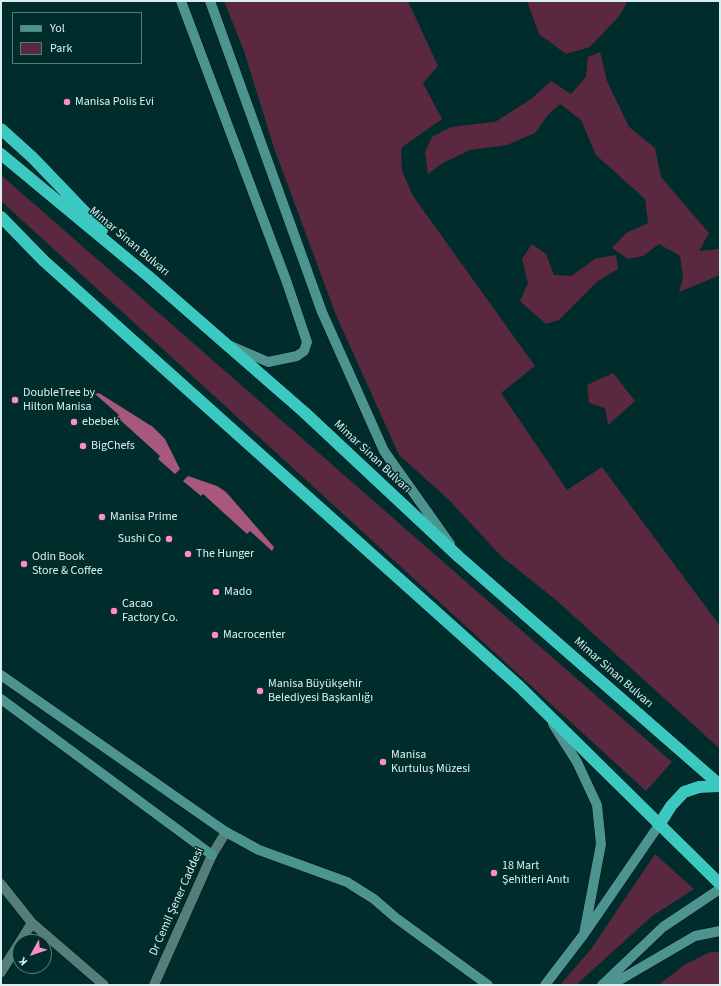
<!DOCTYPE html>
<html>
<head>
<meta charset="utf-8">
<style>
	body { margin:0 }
	#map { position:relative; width:721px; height:986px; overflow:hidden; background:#002d2b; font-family:"Source Sans 3",sans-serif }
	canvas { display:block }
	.frame { position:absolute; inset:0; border:2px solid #daf0ee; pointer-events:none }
	.legend { position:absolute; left:12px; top:12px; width:130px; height:52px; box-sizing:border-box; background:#002d2b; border:1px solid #577b79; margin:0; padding:5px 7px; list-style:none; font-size:12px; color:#daf0ee }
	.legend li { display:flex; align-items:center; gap:8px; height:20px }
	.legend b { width:20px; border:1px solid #577b79 }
	.north { position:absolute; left:12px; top:934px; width:40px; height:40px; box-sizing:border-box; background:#002d2b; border:1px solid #577b79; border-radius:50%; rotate:230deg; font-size:11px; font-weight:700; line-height:16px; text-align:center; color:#daf0ee }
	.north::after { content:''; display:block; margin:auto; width:14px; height:18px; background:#fd8ec0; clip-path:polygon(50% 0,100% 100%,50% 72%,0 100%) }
</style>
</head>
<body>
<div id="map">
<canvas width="721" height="986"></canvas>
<div class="frame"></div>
<ul class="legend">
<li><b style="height:5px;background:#4d9490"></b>Yol</li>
<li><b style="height:11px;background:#5a283f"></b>Park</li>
</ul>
<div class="north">K</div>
</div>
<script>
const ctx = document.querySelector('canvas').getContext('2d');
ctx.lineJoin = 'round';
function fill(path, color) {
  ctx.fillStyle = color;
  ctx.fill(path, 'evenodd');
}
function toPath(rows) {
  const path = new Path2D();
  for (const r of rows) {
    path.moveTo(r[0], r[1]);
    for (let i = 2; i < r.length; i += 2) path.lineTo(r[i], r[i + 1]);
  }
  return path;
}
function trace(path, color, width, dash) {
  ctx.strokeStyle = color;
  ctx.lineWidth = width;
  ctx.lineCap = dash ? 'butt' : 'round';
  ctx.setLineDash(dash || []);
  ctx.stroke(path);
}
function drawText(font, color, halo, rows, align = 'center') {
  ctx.font = font + ' "Source Sans 3",sans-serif';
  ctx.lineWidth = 3;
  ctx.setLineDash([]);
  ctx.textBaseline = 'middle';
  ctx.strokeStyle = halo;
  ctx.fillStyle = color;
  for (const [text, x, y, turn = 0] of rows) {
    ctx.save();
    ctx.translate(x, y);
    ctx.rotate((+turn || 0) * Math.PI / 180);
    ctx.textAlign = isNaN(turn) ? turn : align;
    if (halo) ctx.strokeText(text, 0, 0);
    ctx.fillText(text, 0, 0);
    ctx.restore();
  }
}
fill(toPath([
	[224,1,408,1,438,66,423,83,442,119,401,148,402,171,413,196,535,366,501,393,567,490,602,467,720,626,720,749,556,600,502,557,448,499,399,455,336,315,274,148,244,51],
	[527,1,628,1,620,15,590,47,566,54,539,34],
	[600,52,607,81,629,127,655,148,661,177,709,233,699,251,720,249,720,275,679,292,683,278,680,256,659,244,643,256,628,259,612,248,626,233,648,223,645,199,596,155,581,120,560,104,548,115,535,133,507,145,470,150,443,163,428,174,425,152,432,137,451,127,495,122,531,99,551,81,571,94,586,77,588,57],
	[1,175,672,762,646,791,1,201],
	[532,244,546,254,554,275,571,276,595,259,616,255,618,269,598,281,559,320,546,324,520,301,528,283,522,259],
	[613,373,635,401,608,425,605,408,589,403,587,385],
	[655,854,694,889,652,916,576,985,560,985,591,949],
	[710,952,720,952,720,985,658,985,686,964]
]), '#5a283f');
fill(toPath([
	[99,393,153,427,165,439,180,469,175,474,158,459,160,456,117,417,119,415,95,394],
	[188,476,217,486,226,492,274,547,272,551,250,531,247,534,203,494,201,496,183,481]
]), '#a7587c');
const street = toPath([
	[1,884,32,923],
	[1,972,32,923,104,985],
	[154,985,212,855,226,832]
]);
const secondary = toPath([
	[181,1,286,280,307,342,304,351,297,356,268,362,231,346],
	[210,1,322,312,384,451,450,544],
	[1,675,226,832,259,850,347,882,374,899,396,918,488,985],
	[1,699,212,855],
	[553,724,577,762,597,805,601,844,584,934],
	[545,985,584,934,659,825],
	[602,985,663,927,720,889],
	[611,985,695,936,720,931]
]);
const highway = toPath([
	[1,129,33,158,102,230],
	[1,154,148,276,304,412,459,557,720,785],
	[1,217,44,261,520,687,720,884],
	[659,825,671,806,684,792,699,787,720,786]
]);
trace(street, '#011312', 11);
trace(secondary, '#011312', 11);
trace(highway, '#011312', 13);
trace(street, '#557e7b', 10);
trace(secondary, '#4d9490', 10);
trace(highway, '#3ac8c1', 12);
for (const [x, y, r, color] of [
	[67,102,4,"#fd8ec0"],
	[15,400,4,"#fd8ec0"],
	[74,422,4,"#fd8ec0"],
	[83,446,4,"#fd8ec0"],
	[102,517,4,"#fd8ec0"],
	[169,539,4,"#fd8ec0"],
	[188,554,4,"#fd8ec0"],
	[24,564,4,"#fd8ec0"],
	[216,592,4,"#fd8ec0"],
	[114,611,4,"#fd8ec0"],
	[215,635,4,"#fd8ec0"],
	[260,691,4,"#fd8ec0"],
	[383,762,4,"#fd8ec0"],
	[494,873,4,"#fd8ec0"]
]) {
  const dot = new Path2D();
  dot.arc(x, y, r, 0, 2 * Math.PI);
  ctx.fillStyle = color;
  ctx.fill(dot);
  trace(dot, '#002d2b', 1.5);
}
drawText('12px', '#daf0ee', '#002d2b', [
	["Manisa Polis Evi",75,102],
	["DoubleTree by",23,393],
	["Hilton Manisa",23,407],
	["ebebek",82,422],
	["BigChefs",91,446],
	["Manisa Prime",110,517],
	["Sushi Co",161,539,"right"],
	["The Hunger",196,554],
	["Odin Book",32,557],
	["Store & Coffee",32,571],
	["Mado",224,592],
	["Cacao",122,604],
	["Factory Co.",122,618],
	["Macrocenter",223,635],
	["Manisa Büyükşehir",268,684],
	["Belediyesi Başkanlığı",268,698],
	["Manisa",391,755],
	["Kurtuluş Müzesi",391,769],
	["18 Mart",502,866],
	["Şehitleri Anıtı",502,880]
], 'left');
drawText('12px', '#daf0ee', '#002d2b', [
	["Mimar Sinan Bulvarı",129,242,40],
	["Mimar Sinan Bulvarı",372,457,43],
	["Mimar Sinan Bulvarı",613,673,41],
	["Dr Cemil Şener Caddesi",177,902,-66]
]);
</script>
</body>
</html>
